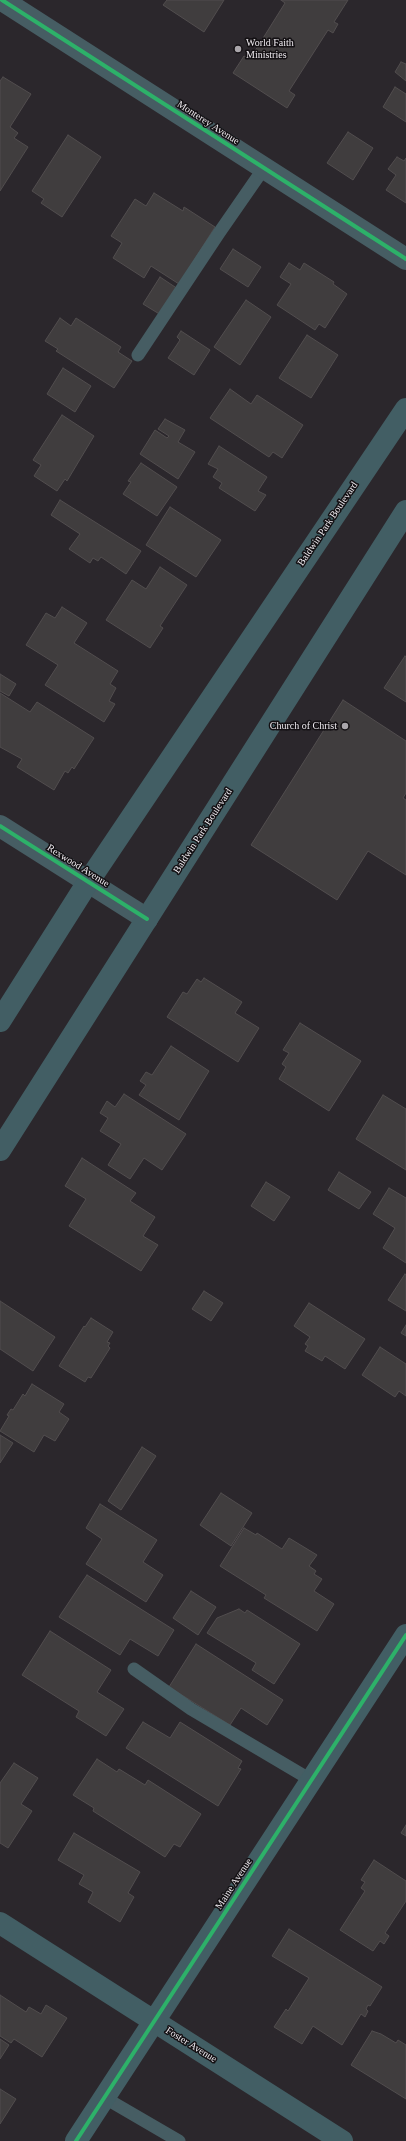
<!DOCTYPE html>
<html>
<head>
<meta charset="utf-8">
<style>
	body { margin:0 }
	canvas { display:block; background:#2b272c }
</style>
</head>
<body>
<canvas width="406" height="2141"></canvas>
<script>
const ctx = document.querySelector('canvas').getContext('2d');
ctx.lineJoin = 'round';
function fill(path, color) {
  ctx.fillStyle = color;
  ctx.fill(path, 'evenodd');
}
function toPath(rows) {
  const path = new Path2D();
  for (const r of rows) {
    path.moveTo(r[0], r[1]);
    for (let i = 2; i < r.length; i += 2) path.lineTo(r[i], r[i + 1]);
  }
  return path;
}
function trace(path, color, width, dash) {
  ctx.strokeStyle = color;
  ctx.lineWidth = width;
  ctx.lineCap = dash ? 'butt' : 'round';
  ctx.setLineDash(dash || []);
  ctx.stroke(path);
}
function drawText(font, color, halo, rows, align = 'center') {
  ctx.font = font + ' "Times New Roman",serif';
  ctx.lineWidth = 3;
  ctx.setLineDash([]);
  ctx.textBaseline = 'middle';
  ctx.strokeStyle = halo;
  ctx.fillStyle = color;
  for (const [text, x, y, turn = 0] of rows) {
    ctx.save();
    ctx.translate(x, y);
    ctx.rotate((+turn || 0) * Math.PI / 180);
    ctx.textAlign = isNaN(turn) ? turn : align;
    if (halo) ctx.strokeText(text, 0, 0);
    ctx.fillText(text, 0, 0);
    ctx.restore();
  }
}
const building = toPath([
	[167,0,224,0,204,32,163,5,167,0],
	[281,0,348,0,334,22,338,24,333,33,328,30,289,91,295,95,287,108,233,73,244,56,250,59,285,3,281,0],
	[401,62,406,64,406,81,395,72,401,62],
	[3,77,31,94,10,127,18,133,14,138,28,147,0,191,0,81,3,77],
	[395,87,406,94,406,122,383,107,395,87],
	[348,132,373,148,353,180,327,163,348,132],
	[68,135,101,157,62,217,41,203,44,199,32,191,68,135],
	[397,157,404,161,406,158,406,203,386,190,396,175,388,169,397,157],
	[154,193,183,211,184,207,215,227,179,284,151,266,144,278,113,258,122,243,111,236,135,199,146,206,154,193],
	[233,249,261,267,248,287,220,269,233,249],
	[289,263,300,270,304,263,334,282,333,284,347,294,325,328,319,324,315,330,277,305,291,284,280,277,289,263],
	[160,277,178,289,161,315,143,304,160,277],
	[246,300,271,317,240,365,214,347,246,300],
	[60,318,71,326,76,318,121,347,118,352,132,361,114,388,56,351,58,349,45,341,60,318],
	[181,331,210,350,194,375,168,358,180,340,177,337,181,331],
	[307,335,338,355,311,398,279,378,307,335],
	[63,368,91,386,75,412,47,394,63,368],
	[230,389,251,404,257,395,303,425,282,458,273,452,269,457,210,418,230,389],
	[62,415,94,436,67,481,65,479,57,491,34,476,41,465,33,460,62,415],
	[165,419,185,430,178,442,195,452,178,479,140,454,155,430,167,438,169,436,158,429,165,419],
	[219,446,267,477,258,491,266,495,255,511,219,488,222,483,213,477,218,469,208,464,219,446],
	[141,463,177,487,157,516,123,494,131,482,128,481,141,463],
	[60,500,141,551,126,574,101,557,98,561,93,558,90,563,69,549,80,534,51,515,60,500],
	[170,507,221,540,196,577,146,545,170,507],
	[160,567,187,585,160,626,163,628,150,648,106,620,132,580,146,589,160,567],
	[62,607,87,623,74,643,118,671,110,684,116,688,109,701,115,704,104,722,45,685,58,665,26,645,46,613,55,618,62,607],
	[405,656,406,657,406,702,384,688,405,656],
	[0,674,16,684,9,696,0,691,0,674],
	[0,693,30,712,37,702,94,738,74,769,72,767,68,773,65,771,54,790,17,767,22,759,0,747,0,693],
	[343,700,406,741,406,793,403,798,406,800,406,875,368,851,337,900,251,845,343,700],
	[204,978,242,1002,235,1013,259,1028,238,1062,167,1017,183,992,187,994,197,979,201,982,204,978],
	[300,1023,361,1061,329,1111,279,1079,286,1067,282,1064,289,1053,283,1050,300,1023],
	[171,1046,209,1071,179,1120,139,1095,146,1085,140,1081,146,1072,152,1075,171,1046],
	[124,1094,186,1134,162,1170,144,1158,130,1179,108,1165,121,1144,100,1131,108,1118,100,1113,107,1101,115,1107,124,1094],
	[383,1095,406,1109,406,1170,356,1139,383,1095],
	[82,1158,136,1193,130,1201,155,1217,143,1236,158,1245,141,1271,69,1226,86,1199,65,1186,82,1158],
	[339,1172,371,1192,359,1209,328,1190,339,1172],
	[266,1182,290,1197,274,1221,251,1206,266,1182],
	[389,1188,406,1198,406,1263,383,1248,395,1228,373,1214,389,1188],
	[405,1274,406,1275,406,1311,388,1300,405,1274],
	[204,1291,223,1303,211,1321,192,1309,204,1291],
	[0,1301,55,1337,33,1371,0,1349,0,1301],
	[309,1303,365,1339,345,1369,325,1356,322,1361,305,1351,308,1346,305,1344,310,1337,294,1326,309,1303],
	[91,1318,113,1332,107,1342,110,1343,108,1346,110,1348,91,1378,88,1377,85,1382,59,1366,84,1326,85,1327,91,1318],
	[406,1325,406,1336,401,1333,406,1325],
	[380,1347,406,1364,406,1396,399,1391,395,1397,362,1375,380,1347],
	[32,1384,64,1404,59,1412,69,1419,55,1441,44,1435,34,1452,0,1431,9,1416,7,1415,11,1409,13,1410,23,1394,25,1396,32,1384],
	[0,1435,13,1443,0,1463,0,1435],
	[142,1447,156,1456,121,1510,108,1501,142,1447],
	[221,1493,252,1513,231,1546,200,1525,221,1493],
	[100,1504,157,1540,143,1562,163,1575,146,1602,86,1564,102,1539,86,1528,100,1504],
	[244,1528,256,1535,257,1533,282,1549,289,1538,317,1555,309,1566,316,1571,314,1574,322,1579,314,1591,334,1604,317,1631,264,1598,266,1595,220,1566,244,1528],
	[87,1575,174,1630,158,1656,130,1639,120,1655,59,1617,87,1575],
	[191,1591,216,1607,198,1635,173,1618,191,1591],
	[239,1609,245,1613,247,1610,300,1644,274,1684,252,1670,256,1663,207,1633,217,1618,239,1609],
	[50,1631,111,1670,97,1692,124,1709,106,1736,76,1717,79,1711,22,1675,50,1631],
	[196,1644,283,1700,267,1725,241,1708,230,1725,169,1687,196,1644],
	[143,1722,170,1738,180,1722,242,1761,238,1768,241,1769,218,1806,126,1748,143,1722],
	[97,1759,117,1772,119,1769,145,1785,148,1780,201,1814,180,1847,174,1844,165,1857,93,1811,94,1808,73,1795,97,1759],
	[14,1763,38,1778,21,1804,32,1811,8,1848,0,1843,0,1783,14,1763],
	[406,1825,406,1836,401,1833,406,1825],
	[74,1833,140,1872,128,1893,134,1897,120,1922,88,1902,93,1892,79,1884,84,1875,58,1860,74,1833],
	[374,1860,406,1881,406,1901,385,1933,389,1936,384,1944,380,1941,373,1951,340,1930,365,1891,361,1888,365,1882,361,1880,374,1860],
	[289,1929,382,1987,370,2006,368,2005,366,2009,368,2011,365,2017,361,2014,342,2045,313,2026,302,2044,274,2027,286,2009,288,2011,309,1978,272,1956,289,1929],
	[0,1995,26,2012,29,2007,41,2014,46,2005,67,2018,42,2057,14,2039,11,2043,0,2036,0,1995],
	[372,2031,381,2034,396,2043,398,2040,406,2045,406,2099,351,2065,372,2031],
	[0,2039,9,2045,0,2059,0,2039],
	[0,2089,16,2099,0,2124,0,2089]
]);
fill(building, '#403d3e');
trace(building, '#514d4e', 1);
trace(toPath([
	[138,355,219,233,264,168],
	[134,1669,191,1709,311,1780],
	[105,2098,179,2141]
]), '#465d63', 13);
trace(toPath([
	[2,0,406,259],
	[0,826,147,919]
]), '#465d63', 22);
trace(toPath([
	[0,1021,88,882,406,409],
	[0,1150,406,511],
	[0,1923,342,2141],
	[76,2141,406,1635]
]), '#425e64', 22);
trace(toPath([
	[2,0,406,259],
	[0,826,147,919],
	[76,2141,406,1635]
]), '#2db169', 4);
for (const [x, y, r, color] of [
	[238,49,4,"#aaa6ab"],
	[345,726,4,"#aaa6ab"]
]) {
  const dot = new Path2D();
  dot.arc(x, y, r, 0, 2 * Math.PI);
  ctx.fillStyle = color;
  ctx.fill(dot);
  trace(dot, '#131013', 1.5);
}
drawText('10px', '#efebf0', '#131013', [
	["World Faith",246,43],
	["Ministries",246,55],
	["Church of Christ",337,726,"right"]
], 'left');
drawText('10px', '#efebf0', '#131013', [
	["Monterey Avenue",208,123,33],
	["Baldwin Park Boulevard",328,524,-56],
	["Baldwin Park Boulevard",203,831,-57],
	["Rexwood Avenue",78,866,32],
	["Maine Avenue",234,1884,-57],
	["Foster Avenue",191,2045,32]
]);
</script>
</body>
</html>
